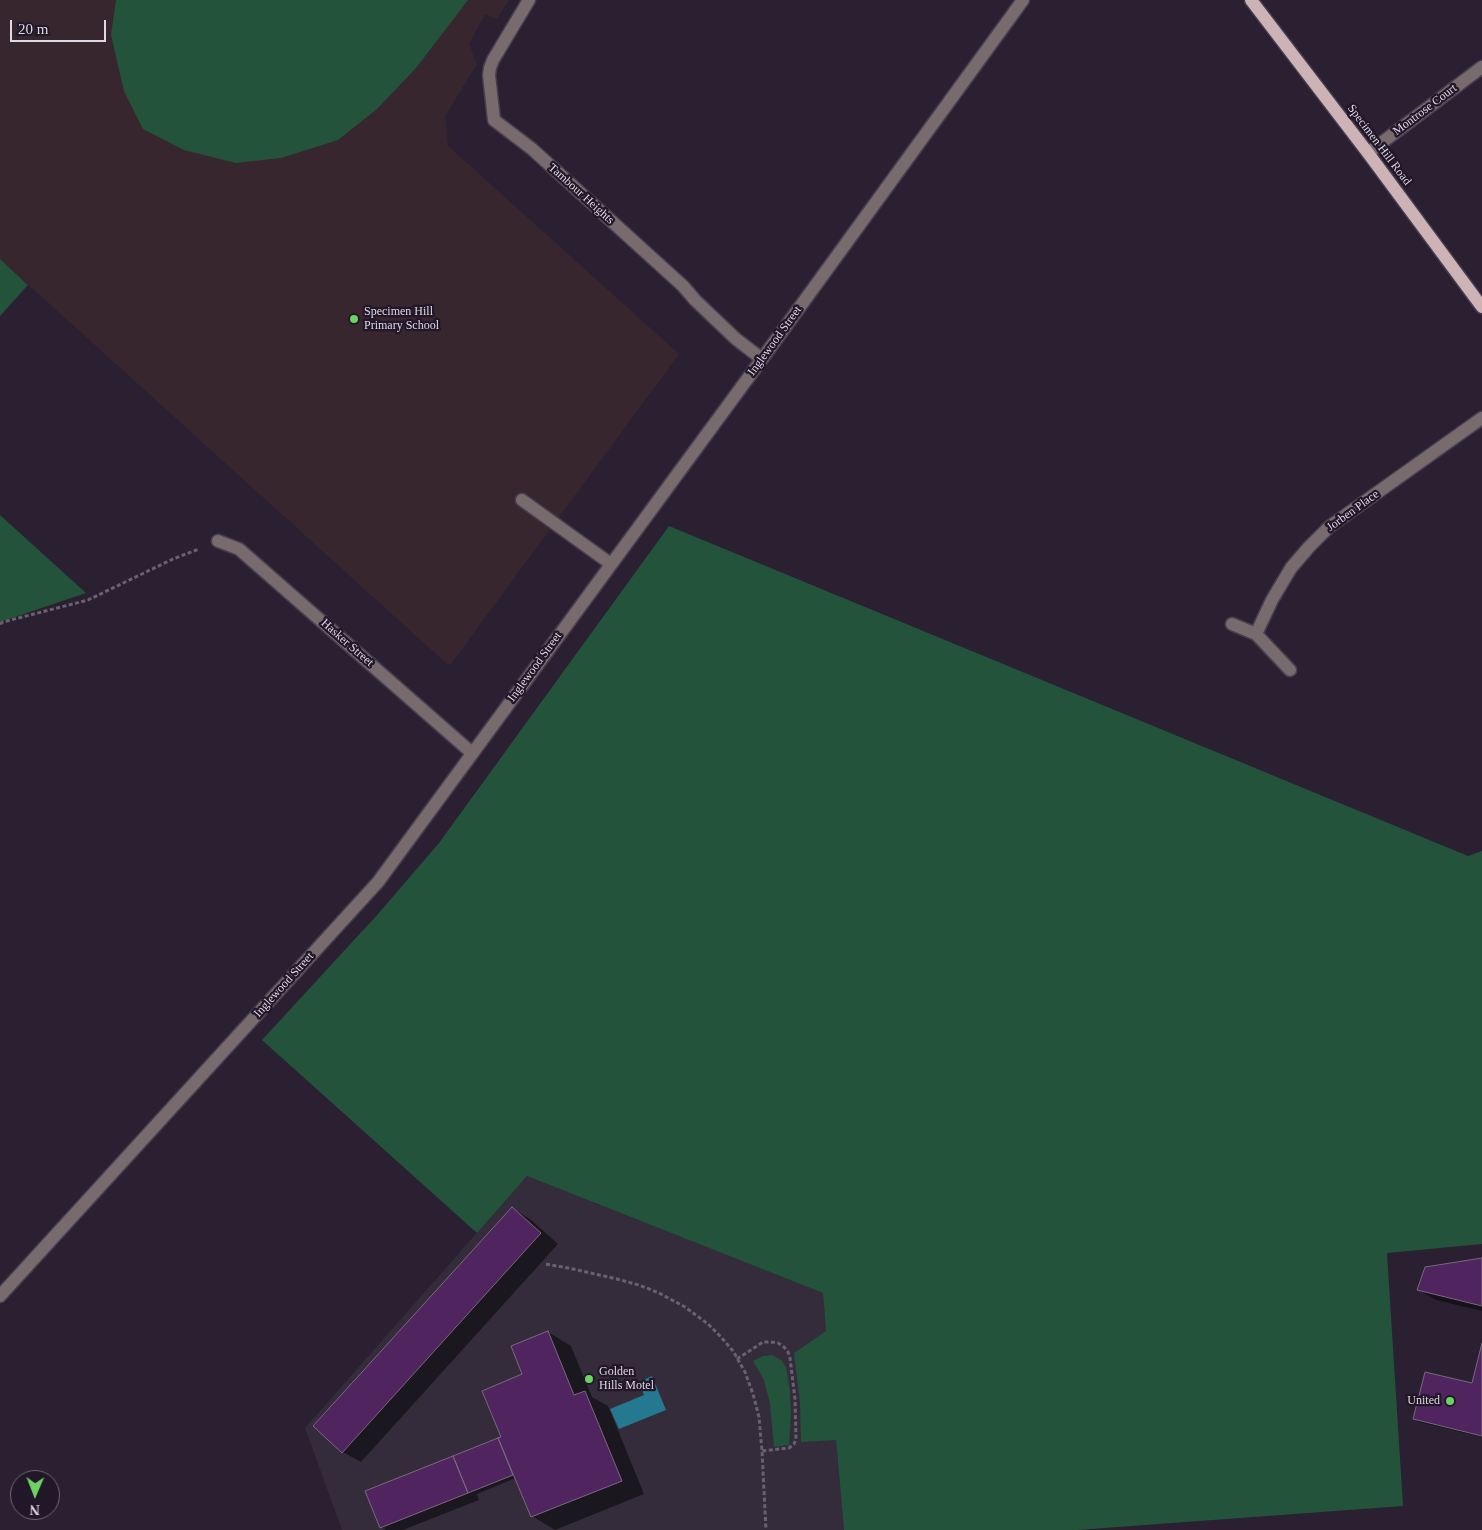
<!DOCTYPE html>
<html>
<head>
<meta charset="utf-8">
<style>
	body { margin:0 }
	#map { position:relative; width:1482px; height:1530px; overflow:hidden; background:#2a2032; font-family:"Times New Roman",serif }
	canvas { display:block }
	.north { position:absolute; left:10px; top:1470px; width:50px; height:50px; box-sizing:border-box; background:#211728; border:1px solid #6d6574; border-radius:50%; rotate:181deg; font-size:14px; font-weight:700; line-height:20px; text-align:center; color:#dfd9e5 }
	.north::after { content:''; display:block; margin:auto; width:18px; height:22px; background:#6cd362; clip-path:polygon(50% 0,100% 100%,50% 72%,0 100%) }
	.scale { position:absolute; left:10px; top:20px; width:96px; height:22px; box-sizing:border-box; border:2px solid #dfd9e5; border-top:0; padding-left:6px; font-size:15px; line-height:18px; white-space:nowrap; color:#dfd9e5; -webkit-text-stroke:4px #211728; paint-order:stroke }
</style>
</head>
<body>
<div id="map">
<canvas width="1482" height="1530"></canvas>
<div class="north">N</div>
<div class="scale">20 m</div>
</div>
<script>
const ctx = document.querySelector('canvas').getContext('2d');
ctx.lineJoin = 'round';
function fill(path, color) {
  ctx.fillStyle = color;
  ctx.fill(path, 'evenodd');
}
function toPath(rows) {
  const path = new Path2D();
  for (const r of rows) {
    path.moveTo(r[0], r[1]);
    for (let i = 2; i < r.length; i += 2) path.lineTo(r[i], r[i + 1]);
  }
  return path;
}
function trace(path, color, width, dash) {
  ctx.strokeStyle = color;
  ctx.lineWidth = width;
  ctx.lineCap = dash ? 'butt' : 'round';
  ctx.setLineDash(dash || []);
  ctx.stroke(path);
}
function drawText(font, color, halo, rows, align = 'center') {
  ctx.font = font + ' "Times New Roman",serif';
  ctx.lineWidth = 4.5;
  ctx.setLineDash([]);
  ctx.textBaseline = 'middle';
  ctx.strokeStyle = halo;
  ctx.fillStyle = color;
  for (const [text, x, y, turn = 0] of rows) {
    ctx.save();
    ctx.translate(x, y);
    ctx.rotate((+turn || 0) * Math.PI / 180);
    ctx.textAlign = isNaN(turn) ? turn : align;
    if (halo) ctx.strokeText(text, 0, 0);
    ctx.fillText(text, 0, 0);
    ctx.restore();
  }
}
fill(toPath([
	[527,1176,823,1293,844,1530,342,1530,305,1428]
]), '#342c3b');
fill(toPath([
	[0,0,509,0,497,19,485,14,469,44,477,64,445,116,448,146,679,354,451,664,447,664,0,259]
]), '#38262f');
fill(toPath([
	[116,0,468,0,416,68,377,109,338,140,281,158,236,163,184,150,143,129,124,91,111,35],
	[0,259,28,285,0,316],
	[0,515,86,593,0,622],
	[669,526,1468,856,1482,851,1482,1244,1387,1253,1403,1506,1077,1530,844,1530,836,1440,801,1442,800,1403,794,1353,826,1331,823,1293,527,1176,477,1233,262,1040,378,914,439,843],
	[772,1355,781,1360,786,1367,790,1391,791,1414,789,1445,774,1447,770,1404,764,1380,753,1361,763,1356]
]), '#23533a');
fill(toPath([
	[652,1376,666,1410,619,1429,610,1409,644,1395,639,1382]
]), '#247990');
fill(toPath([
	[512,1208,530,1219,558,1244,361,1462,343,1452],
	[1482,1259,1482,1311,1436,1300,1419,1290],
	[548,1332,571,1346,592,1397,608,1406,644,1494,555,1530,532,1516,516,1478,477,1494,479,1500,403,1530,386,1530,381,1527,367,1492,502,1438,524,1375],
	[1482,1347,1482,1437,1419,1422,1414,1419,1473,1385]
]), '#0007');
const building = toPath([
	[512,1207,541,1233,342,1453,313,1426,512,1207],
	[1482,1258,1482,1306,1417,1290,1425,1267,1482,1258],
	[548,1331,574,1395,585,1391,622,1481,531,1517,498,1438,501,1437,482,1391,522,1374,511,1346,548,1331],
	[1482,1343,1482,1436,1413,1419,1425,1372,1472,1383,1482,1343],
	[498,1438,513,1475,468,1493,453,1456,498,1438],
	[453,1456,468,1493,380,1528,365,1491,453,1456]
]);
fill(building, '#50245e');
trace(building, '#79697e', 1);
const minor = toPath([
	[529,0,493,60,490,68,489,75,494,120,532,149,683,286,695,300,736,339,762,359],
	[1368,153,1482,67],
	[522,500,611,564],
	[218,541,239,549,472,753],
	[1232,624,1256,634,1290,670],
	[1256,634,1272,600,1291,568,1309,547,1329,527,1482,418],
	[0,1296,378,882,762,359,1023,0]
]);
const major = toPath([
	[1251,0,1368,153,1482,307]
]);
trace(minor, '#473e4f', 15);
trace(major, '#473e4f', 15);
trace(toPath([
	[0,624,3,622,88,600,173,559,199,549],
	[546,1264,573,1269,617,1279,639,1285,659,1293,685,1307,708,1324,721,1337,733,1351,745,1372,753,1394,759,1417,762,1451,766,1530],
	[737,1359,763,1342,771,1342,778,1343,784,1347,788,1352,790,1358,795,1399,796,1439,794,1444,789,1448,762,1451]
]), '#696171', 3, [4, 2.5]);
trace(minor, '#786b6d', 12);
trace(major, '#cdb2b6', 12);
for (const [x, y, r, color] of [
	[354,319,5,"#6cd362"],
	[589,1379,5,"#6cd362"],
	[1450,1401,5,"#6cd362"]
]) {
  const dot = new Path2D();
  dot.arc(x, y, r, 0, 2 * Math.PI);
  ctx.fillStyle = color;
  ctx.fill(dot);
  trace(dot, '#211728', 2);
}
drawText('12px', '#dfd9e5', '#211728', [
	["Montrose Court",1425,110,-37],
	["Specimen Hill Road",1379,145,53],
	["Tambour Heights",581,194,42],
	["Inglewood Street",775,341,-54],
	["Jorben Place",1353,511,-36],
	["Hasker Street",347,643,41],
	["Inglewood Street",535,667,-54],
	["Inglewood Street",284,985,-48]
]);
drawText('12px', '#dfd9e5', '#211728', [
	["Specimen Hill",364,312],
	["Primary School",364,326],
	["Golden",599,1372],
	["Hills Motel",599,1386],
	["United",1440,1401,"right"]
], 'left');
</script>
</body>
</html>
